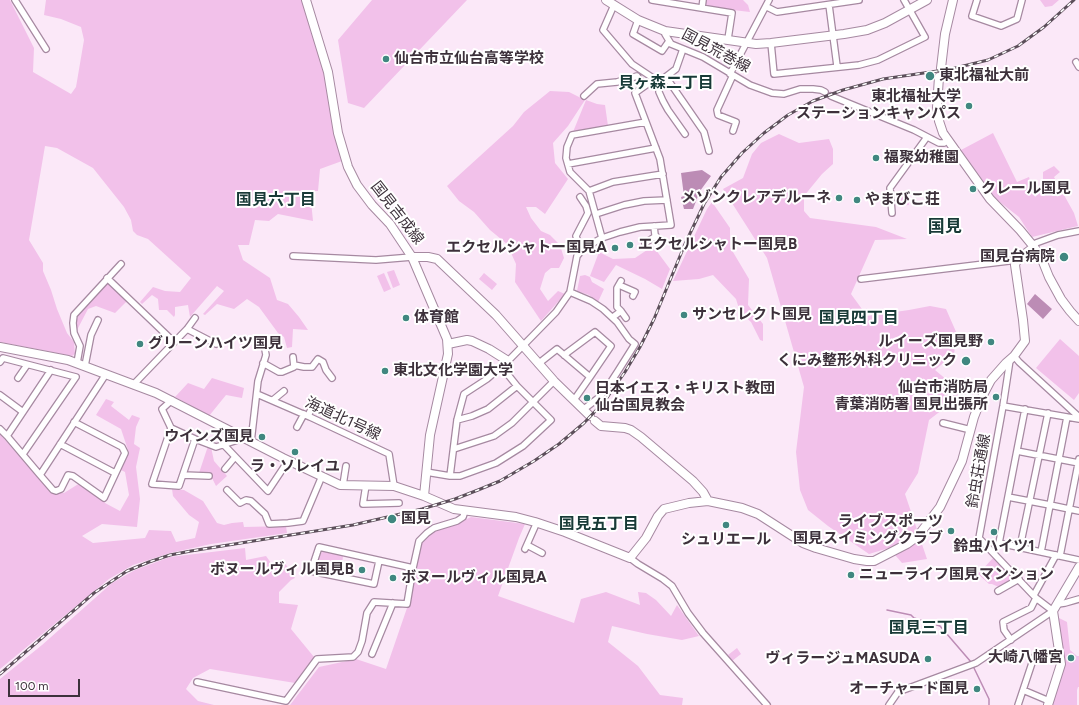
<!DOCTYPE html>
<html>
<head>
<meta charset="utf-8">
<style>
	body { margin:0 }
	#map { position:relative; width:1079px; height:705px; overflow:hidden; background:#fbe8f8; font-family:Figtree,sans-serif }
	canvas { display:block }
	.scale { position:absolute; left:8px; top:679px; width:72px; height:18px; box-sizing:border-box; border:2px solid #3d313b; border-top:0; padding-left:5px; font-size:12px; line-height:14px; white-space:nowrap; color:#3d313b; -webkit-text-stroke:3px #fff; paint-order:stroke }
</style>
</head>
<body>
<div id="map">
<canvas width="1079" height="705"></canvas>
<div class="scale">100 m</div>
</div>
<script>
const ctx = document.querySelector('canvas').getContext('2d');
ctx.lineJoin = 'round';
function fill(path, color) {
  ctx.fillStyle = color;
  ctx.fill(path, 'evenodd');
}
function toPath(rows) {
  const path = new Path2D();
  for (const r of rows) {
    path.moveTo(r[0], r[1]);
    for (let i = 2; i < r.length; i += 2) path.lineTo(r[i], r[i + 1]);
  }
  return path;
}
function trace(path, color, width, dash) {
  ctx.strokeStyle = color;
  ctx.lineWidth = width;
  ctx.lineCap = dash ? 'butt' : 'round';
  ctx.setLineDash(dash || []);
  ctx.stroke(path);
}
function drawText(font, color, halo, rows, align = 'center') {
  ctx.font = font + ' Figtree,"Noto Sans JP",sans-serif';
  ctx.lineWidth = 4;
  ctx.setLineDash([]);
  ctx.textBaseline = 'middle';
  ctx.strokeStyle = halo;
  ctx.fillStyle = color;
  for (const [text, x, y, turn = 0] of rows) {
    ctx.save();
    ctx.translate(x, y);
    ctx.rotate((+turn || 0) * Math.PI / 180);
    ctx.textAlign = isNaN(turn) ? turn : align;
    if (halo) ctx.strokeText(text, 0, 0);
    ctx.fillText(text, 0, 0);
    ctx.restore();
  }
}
fill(toPath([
	[0,0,10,0,34,48,33,72,71,94,76,87,84,40,81,27,61,19,44,15,46,0,303,0,326,73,342,161,320,169,318,191,310,191,313,221,278,214,269,221,255,220,249,245,238,245,243,260,270,278,277,300,288,304,299,317,308,330,293,329,292,347,287,348,284,337,278,333,259,307,247,299,234,309,217,304,205,315,203,314,224,291,217,286,190,317,188,305,175,307,175,315,174,317,167,310,159,310,158,299,152,295,142,304,140,302,153,287,165,291,180,292,191,278,148,239,137,235,133,231,131,220,124,207,93,168,57,148,45,146,29,240,43,263,43,271,51,290,57,309,67,333,74,342,75,354,72,356,0,342],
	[372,0,467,0,364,108,348,103,338,40],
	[705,0,743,0,748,5,750,12,707,7,704,4],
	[1040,0,1059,0,1052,6,1045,7],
	[550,91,569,92,585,100,568,126,553,143,555,163,568,179,545,214,536,207,526,207,531,218,541,231,550,235,560,245,564,258,559,268,551,268,545,273,540,289,548,301,558,291,565,294,541,321,515,282,516,264,507,244,490,230,474,212,459,201,447,186,513,126,524,112],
	[586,100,597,104,605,105,608,126,573,132],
	[993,133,1017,182,1029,177,1035,197,1043,190,1043,172,1054,166,1060,172,1054,177,1074,213,1078,226,1032,237,1019,217,996,199,961,150],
	[779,134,799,143,829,139,833,149,833,164,822,174,804,196,804,211,810,218,876,227,907,239,875,240,851,294,867,316,909,310,930,306,946,309,957,334,954,354,935,370,966,396,962,409,947,406,929,420,918,473,905,494,927,559,902,563,889,548,869,554,828,526,808,510,800,490,796,452,804,387,767,258,723,189,743,178,752,154,761,143],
	[943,151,948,154,942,162,937,158],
	[899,195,908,196,909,205,899,206],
	[712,202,730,228,730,247,749,279,748,305,763,324,763,341,760,340,751,322,740,312,736,299,713,275,699,279,673,281,707,209],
	[653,246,670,269,662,289,645,279,616,265,604,282,590,276,599,252,613,259,635,258],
	[394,270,400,285,393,288,387,272],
	[384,273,391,289,384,292,377,276],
	[484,273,497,284,492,290,479,279],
	[585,275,590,277,592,282,604,289,598,302,589,295,577,291,580,276],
	[108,282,127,301,115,313,96,306,88,309,77,330,76,323,78,316],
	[1060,339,1079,356,1079,393,1074,400,1036,368],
	[212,378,244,388,242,398,226,395,209,416,175,397,188,383,204,389],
	[106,399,114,402,111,406,129,420,132,415,140,418,136,427,134,444,140,448,136,467,140,499,137,527,102,524,82,536,93,543,145,538,149,530,171,531,176,542,195,538,199,522,189,515,173,496,172,489,184,490,203,501,217,523,224,525,232,523,243,522,244,527,286,526,287,533,211,544,170,553,133,565,109,579,0,669,0,434,51,493,64,493,80,483,101,497,105,503,120,511,129,495,125,472,121,470,129,453,121,429,96,415],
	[208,446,211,447,214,461,227,476,216,486,210,474,199,473],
	[471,517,525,524,519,538,498,596,574,623,581,599,606,592,640,605,638,592,646,593,656,600,671,616,677,605,699,636,682,640,647,634,612,626,608,642,638,666,660,695,683,698,682,705,290,705,319,667,356,659,386,669,407,608,422,542,429,534,437,529,454,525],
	[245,548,246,560,266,556,271,563,282,559,295,578,291,580,279,592,279,603,298,605,291,629,314,657,295,683,210,669,193,678,186,689,198,701,214,705,0,705,0,679,42,645,112,583,135,570,170,557],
	[324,551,343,556,342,565,318,560,321,553],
	[994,557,1015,578,1001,588,992,584,989,584,978,574],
	[1059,618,1067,622,1070,650,1077,656,1079,656,1079,687,1078,687,1077,690,1077,705,1051,705,1063,671,1057,620],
	[737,648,741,654,732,661,728,655]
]), '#f2c1ea');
fill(toPath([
	[702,170,711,176,700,191,693,209,684,209,681,197,684,196,681,173],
	[1035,294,1052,309,1043,319,1027,304]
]), '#bc8cb5');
trace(toPath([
	[887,610,911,615,914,618,940,626,971,662],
	[973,666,989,699,989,705]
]), '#bc8cb5', 1.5);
const street = toPath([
	[15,0,46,49],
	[652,0,732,13,728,39],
	[977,0,972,16,1001,26,1017,19,1022,0],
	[614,5,603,30,632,64,659,82,659,92,663,101,668,110,685,134],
	[829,5,837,66],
	[767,7,777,12,859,0],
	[702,8,703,0],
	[638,20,633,34,662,51,669,41],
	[665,31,665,34,671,44,703,57,750,85,772,93,784,94,800,89,813,89,821,90,825,92],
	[771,43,774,74,859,65,878,60,925,37,904,0],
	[1076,62,1079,67],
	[730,74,769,0],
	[666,77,704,132,709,151],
	[584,96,597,84,617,82,637,76,644,86],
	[831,96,914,130,939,143,944,143,948,140],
	[733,131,736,122,718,115,717,110,733,75],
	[568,164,656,148],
	[589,191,613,182,663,174],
	[580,197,586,206,588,213,576,236,581,251],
	[892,213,890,188,927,137],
	[596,214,624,205,644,201,667,200],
	[654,226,655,235,661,242],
	[602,238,589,191,570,172,566,158,567,147,572,135,646,122],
	[645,243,656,236],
	[1034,247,1036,243,1058,235,1079,231],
	[293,256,376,260,412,257],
	[107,278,174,342],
	[861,279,1017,260],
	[619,285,635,292,633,296],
	[570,292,591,301,603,309,617,322,629,339,635,344,618,371,605,391,597,399,584,409],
	[621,311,626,318],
	[613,317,621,311,617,307,617,288,621,281],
	[187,329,216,344],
	[564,355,595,332,611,346,590,377],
	[1014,356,1019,362,1079,417],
	[0,362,3,358,76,377,23,454],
	[77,363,80,346,74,333,73,323,74,315,121,264],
	[263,363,279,372,282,372,294,367,293,357],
	[538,364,557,349,590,377,574,400],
	[294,365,304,367,312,367,318,359,323,362,326,370,332,378],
	[85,366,91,335,98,320],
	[18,378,27,365],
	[133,385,187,329,195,318],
	[257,394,310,417,389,454,394,486],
	[0,395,23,412],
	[172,400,162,409,171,428,195,439,216,447,244,438],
	[273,400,284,391],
	[1003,406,1079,419],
	[1025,409,999,543,1079,560],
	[308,416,313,405],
	[457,420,472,416,488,409,517,386],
	[943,423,971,430],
	[297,427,304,414],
	[171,428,152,484,179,486,195,439],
	[0,429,7,436,40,475,106,374],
	[7,436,51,370],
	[251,442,258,381,266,355,264,344],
	[60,444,115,473],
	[224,445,268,491,288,461],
	[454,449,494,436,512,423,554,381],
	[1017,451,1079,463],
	[225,469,235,457],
	[426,472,450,476,460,476,496,463,523,446,551,420,517,386,501,366],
	[40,475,53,490,56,491,61,489,68,475,73,476,104,498,125,453,122,447,74,422],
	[183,475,209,476],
	[450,476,457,420,464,394,487,379,508,361,556,312,570,292,577,256,584,248,602,238,620,232,640,227,671,225,660,159,635,93,649,83,659,82,676,69,683,49],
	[343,485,346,466],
	[366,485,363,504,399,503],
	[227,490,240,503,246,500,251,501,265,514,269,524,288,523,303,521,322,476],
	[1008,497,1050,505,1067,417],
	[527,545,542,553],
	[1020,547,1048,413],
	[525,549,537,522],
	[1041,552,1050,505,1079,511],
	[1060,556,1079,459],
	[630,558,638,564,663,579,672,586,688,613,703,633,767,705],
	[379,561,374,584,311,571,319,547,413,568,419,541,427,533,434,528,457,521,463,517,465,511],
	[998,591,1019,579],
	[1034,595,1056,555],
	[1058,604,1065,603,1079,599],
	[1011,640,1004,630,1003,622,1031,608,1036,598],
	[372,654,393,603],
	[197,682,286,701,317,659,353,657,358,652,362,641,367,613,374,602,407,604,413,568],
	[1023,690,1049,701],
	[889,705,898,692,976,663,1053,611,1036,598,979,538,1003,406,1010,360],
	[1018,705,1034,657]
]);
const secondary = toPath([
	[306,0,328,72,338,133,348,167,357,185,372,205,390,224,412,257,447,339,448,354,430,435,424,496],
	[606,0,638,20,665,31,756,44,771,43,844,34,867,30,885,23,927,0],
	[941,68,945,34,953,0],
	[939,77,937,107,939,121,943,133,990,199,1020,230,1034,247,1041,257,1049,277,1061,299,1070,311,1079,321],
	[412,257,428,257,437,259,496,315,554,381,590,416],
	[448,344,467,340,472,341,489,349,508,361],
	[0,347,68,360,156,393,283,458,340,485,394,486,424,496,454,509,516,517,535,522,565,532,630,558,646,538,658,516,664,509,689,503,708,501,742,508,758,514,803,543,816,548,854,559,867,561,874,561,907,544,918,536,940,507,962,461,974,417,981,399,991,380,1006,363,1014,356,1025,341,1023,320,1015,265,1017,260,1034,247],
	[595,421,601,426,625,428,631,430,641,437,693,481,703,492,708,501],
	[1048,705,1061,664,1053,611,1079,567]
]);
trace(street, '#a689a1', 8);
trace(secondary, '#a689a1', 10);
trace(street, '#fff', 5.5);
trace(secondary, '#fff', 8);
const rail = toPath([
	[0,674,94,593,127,571,149,562,170,555,191,551,353,525,422,509,455,499,478,490,500,481,534,461,559,444,584,423,604,402,625,372,640,347,654,319,685,244,704,204,721,177,742,153,764,133,788,115,813,101,843,90,883,79,951,69,988,60,1018,46,1044,27,1074,0]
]);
trace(rail, '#5c4f5a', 3);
trace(rail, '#fff', 1.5, [4.5]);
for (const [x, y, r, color] of [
	[386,59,4,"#408780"],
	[930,76,5,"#408780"],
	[969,106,4,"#408780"],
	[876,158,4,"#408780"],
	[973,189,4,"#408780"],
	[839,198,4,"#408780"],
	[857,200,4,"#408780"],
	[630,245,4,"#408780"],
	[615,248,4,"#408780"],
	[1064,257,5,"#408780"],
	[684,315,4,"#408780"],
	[406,318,4,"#408780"],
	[991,342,4,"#408780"],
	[140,344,4,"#408780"],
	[966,361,5,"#408780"],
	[385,371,4,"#408780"],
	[996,397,4,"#408780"],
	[587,398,4,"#408780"],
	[262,437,4,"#408780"],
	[295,452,4,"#408780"],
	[392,519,5,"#408780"],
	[726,525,4,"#408780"],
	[951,531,4,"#408780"],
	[994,532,4,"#408780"],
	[362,570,4,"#408780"],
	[851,575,4,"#408780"],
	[393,578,4,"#408780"],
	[1071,658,4,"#408780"],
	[928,659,4,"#408780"],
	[977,689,4,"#408780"]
]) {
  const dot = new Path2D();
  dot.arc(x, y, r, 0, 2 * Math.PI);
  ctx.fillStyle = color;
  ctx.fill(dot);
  trace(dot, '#fff', 1.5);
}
drawText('15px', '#3d313b', '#fff', [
	["国見荒巻線",716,51,28],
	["国見吉成線",397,213,52],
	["海道北1号線",343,419,25],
	["鈴虫荘通線",979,471,-80]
]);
drawText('bold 15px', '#3d313b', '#fff', [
	["仙台市立仙台高等学校",394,59],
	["東北福祉大前",939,76],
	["東北福祉大学",961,97,"right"],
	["ステーションキャンパス",961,114,"right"],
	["福聚幼稚園",884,158],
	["クレール国見",981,189],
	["メゾンクレアデルーネ",831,198,"right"],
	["やまびこ荘",865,200],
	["エクセルシャトー国見B",638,245],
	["エクセルシャトー国見A",607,248,"right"],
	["国見台病院",1055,257,"right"],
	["サンセレクト国見",692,315],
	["体育館",414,318],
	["ルイーズ国見野",983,342,"right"],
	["グリーンハイツ国見",148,344],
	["くにみ整形外科クリニック",957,361,"right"],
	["東北文化学園大学",393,371],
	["仙台市消防局",988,388,"right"],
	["青葉消防署 国見出張所",988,405,"right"],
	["日本イエス・キリスト教団",595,389],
	["仙台国見教会",595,406],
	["ウインズ国見",254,437,"right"],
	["ラ・ソレイユ",295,467,"center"],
	["国見",401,519],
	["ライブスポーツ",943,522,"right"],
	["国見スイミングクラブ",943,539,"right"],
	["シュリエール",726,540,"center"],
	["鈴虫ハイツ1",994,547,"center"],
	["ボヌールヴィル国見B",354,570,"right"],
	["ニューライフ国見マンション",859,575],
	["ボヌールヴィル国見A",401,578],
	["大崎八幡宮",1063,658,"right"],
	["ヴィラージュMASUDA",920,659,"right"],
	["オーチャード国見",969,689,"right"]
], 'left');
drawText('bold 16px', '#183a37', '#fff', [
	["貝ヶ森二丁目",666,83],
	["国見六丁目",276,200],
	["国見四丁目",859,318],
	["国見五丁目",599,524],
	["国見三丁目",929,628]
]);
drawText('bold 17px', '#183a37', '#fff', [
	["国見",945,227]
]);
</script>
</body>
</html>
